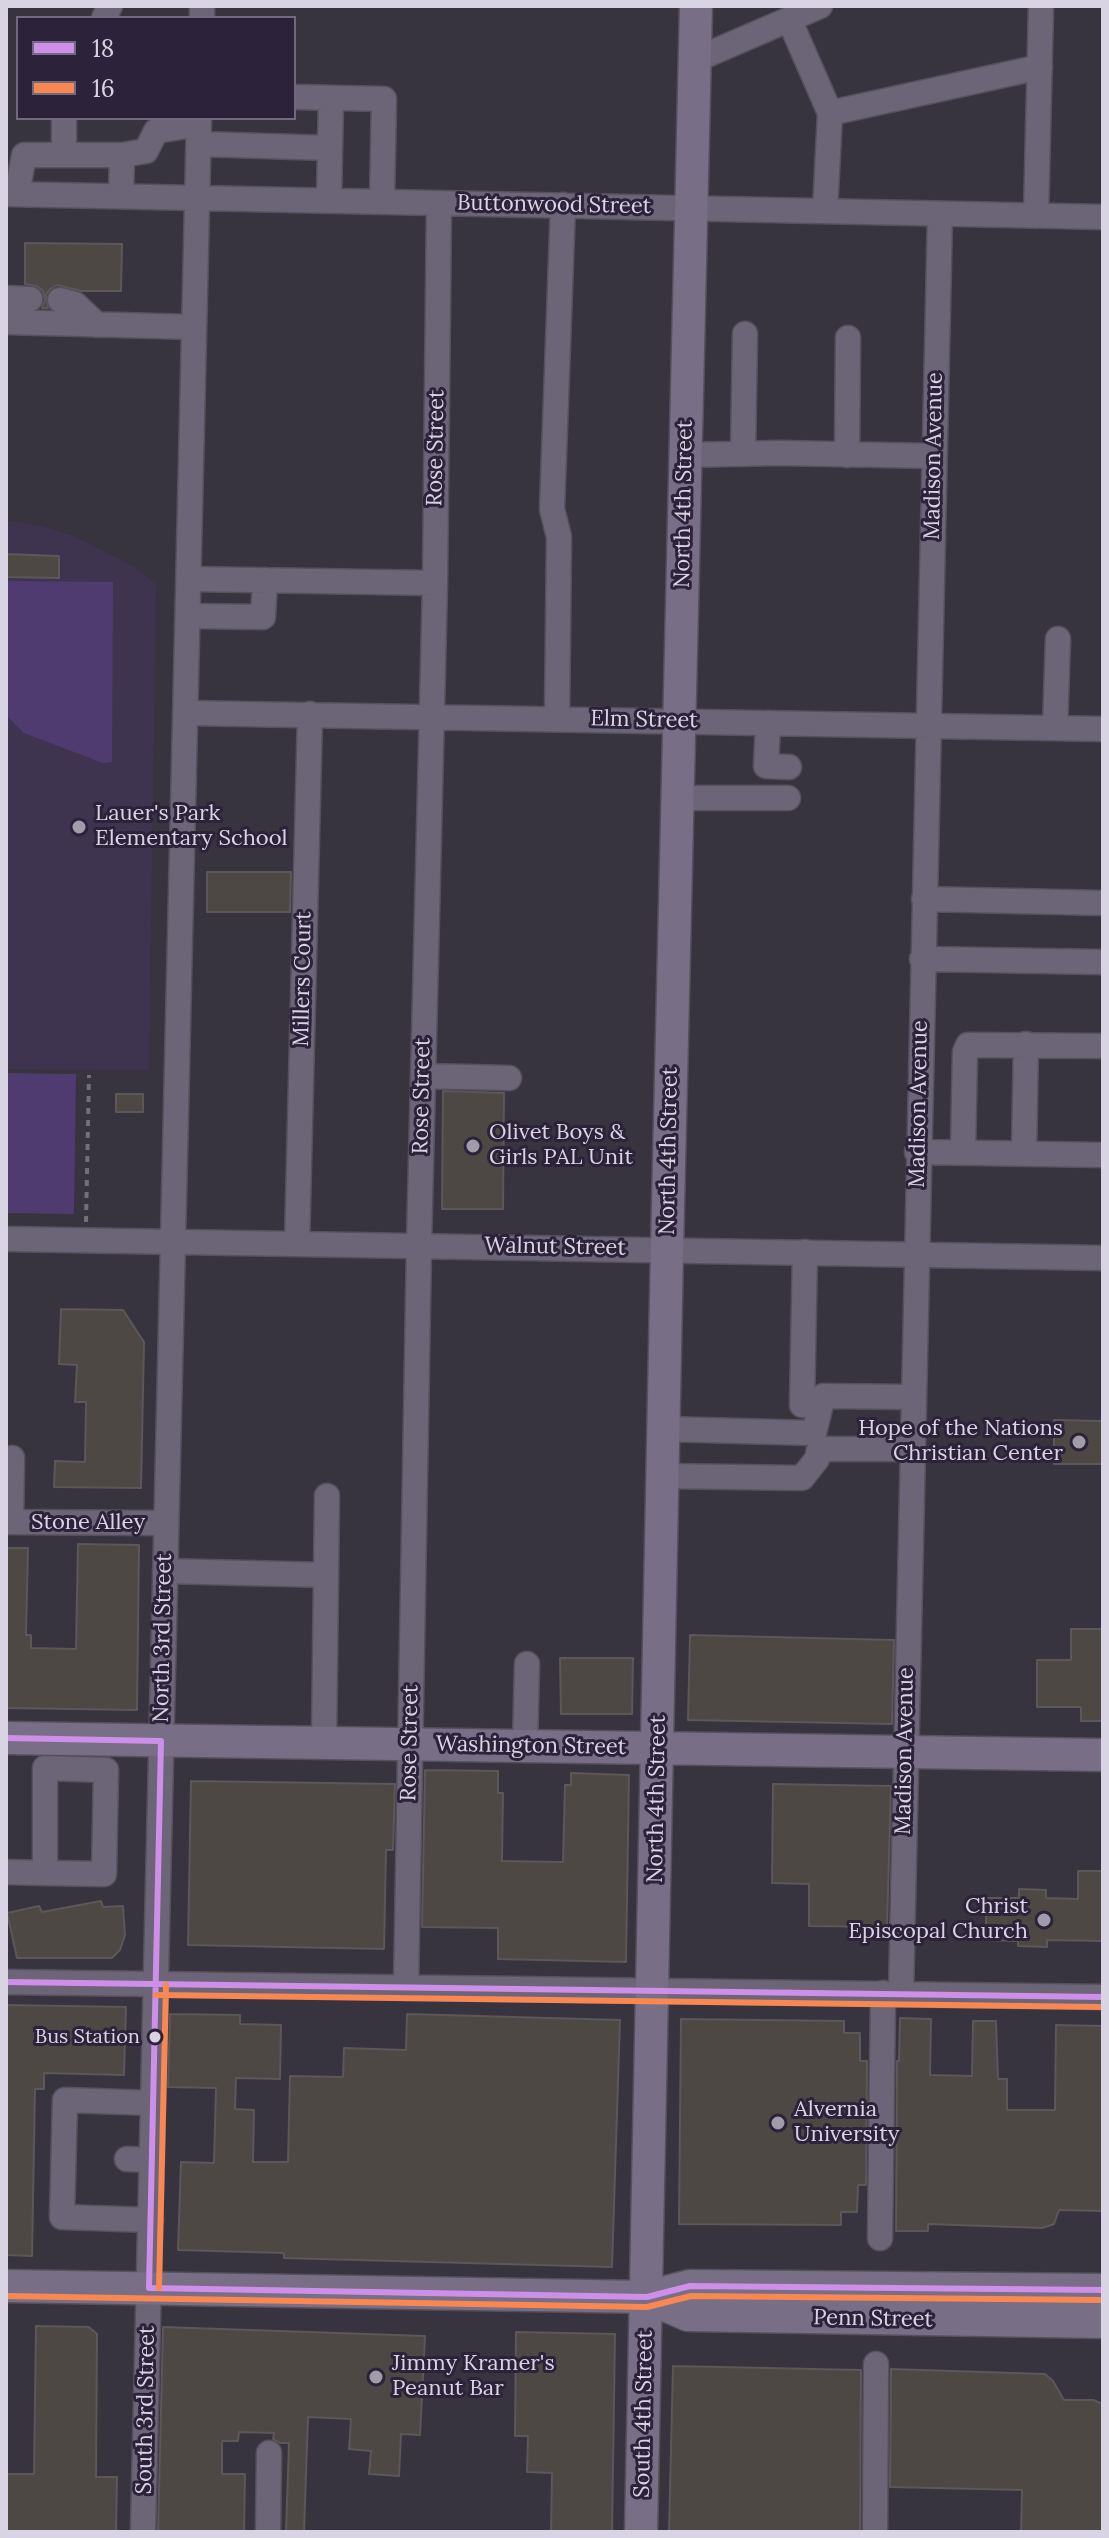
<!DOCTYPE html>
<html>
<head>
<meta charset="utf-8">
<style>
	body { margin:0 }
	#map { position:relative; width:1109px; height:2538px; overflow:hidden; background:#37333f; font-family:Lora,serif }
	canvas { display:block }
	.frame { position:absolute; inset:0; border:8px solid #d9d4e3; pointer-events:none }
	.legend { position:absolute; left:16px; top:16px; width:280px; height:104px; box-sizing:border-box; background:#2c233a; border:2px solid #716a7e; margin:0; padding:10px 14px; list-style:none; font-size:24px; color:#d9d4e3 }
	.legend li { display:flex; align-items:center; gap:16px; height:40px }
	.legend b { width:40px; border:2px solid #716a7e }
</style>
</head>
<body>
<div id="map">
<canvas width="1109" height="2538"></canvas>
<div class="frame"></div>
<ul class="legend">
<li><b style="height:10px;background:#ce8fe9"></b>18</li>
<li><b style="height:10px;background:#f88751"></b>16</li>
</ul>
</div>
<script>
const ctx = document.querySelector('canvas').getContext('2d');
ctx.lineJoin = 'round';
function fill(path, color) {
  ctx.fillStyle = color;
  ctx.fill(path, 'evenodd');
}
function toPath(rows) {
  const path = new Path2D();
  for (const r of rows) {
    path.moveTo(r[0], r[1]);
    for (let i = 2; i < r.length; i += 2) path.lineTo(r[i], r[i + 1]);
  }
  return path;
}
function trace(path, color, width, dash) {
  ctx.strokeStyle = color;
  ctx.lineWidth = width;
  ctx.lineCap = dash ? 'butt' : 'round';
  ctx.setLineDash(dash || []);
  ctx.stroke(path);
}
function drawText(font, color, halo, rows, align = 'center') {
  ctx.font = font + ' Lora,serif';
  ctx.lineWidth = 6;
  ctx.setLineDash([]);
  ctx.textBaseline = 'middle';
  ctx.strokeStyle = halo;
  ctx.fillStyle = color;
  for (const [text, x, y, turn = 0] of rows) {
    ctx.save();
    ctx.translate(x, y);
    ctx.rotate((+turn || 0) * Math.PI / 180);
    ctx.textAlign = isNaN(turn) ? turn : align;
    if (halo) ctx.strokeText(text, 0, 0);
    ctx.fillText(text, 0, 0);
    ctx.restore();
  }
}
fill(toPath([
	[6,521,43,526,74,536,131,565,156,584,149,1070,6,1069]
]), '#3e344f');
fill(toPath([
	[6,581,113,582,112,762,103,763,24,733,6,715],
	[6,1073,76,1074,74,1214,6,1213]
]), '#503b70');
const building = toPath([
	[25,243,122,244,121,291,81,291,57,285,50,289,46,295,48,308,42,308,45,300,43,291,37,286,25,284,25,243],
	[6,554,59,556,59,578,6,577,6,554],
	[207,872,291,872,290,912,207,912,207,872],
	[443,1091,504,1093,503,1209,442,1209,443,1091],
	[116,1094,143,1094,143,1112,116,1112,116,1094],
	[61,1309,123,1310,144,1342,141,1488,54,1487,55,1461,85,1462,86,1402,75,1402,77,1365,59,1364,61,1309],
	[1054,1420,1103,1421,1103,1464,1054,1464,1054,1420],
	[78,1544,139,1545,137,1710,6,1708,6,1548,28,1548,26,1635,31,1635,31,1648,76,1649,78,1544],
	[1071,1629,1103,1629,1103,1721,1081,1721,1081,1707,1037,1707,1037,1660,1071,1660,1071,1629],
	[690,1635,894,1640,892,1724,688,1720,690,1635],
	[560,1658,633,1658,632,1714,561,1714,560,1658],
	[425,1770,498,1771,498,1793,503,1793,502,1861,563,1862,565,1785,571,1785,571,1773,629,1775,626,1962,498,1959,498,1928,422,1927,425,1770],
	[191,1781,395,1784,393,1850,386,1850,384,1949,188,1945,191,1781],
	[773,1784,891,1786,887,1927,809,1926,809,1884,772,1883,773,1784],
	[1078,1871,1103,1871,1103,1941,1047,1940,1047,1947,1018,1946,1018,1941,986,1940,986,1898,1019,1898,1019,1889,1046,1890,1046,1898,1078,1899,1078,1871],
	[101,1901,103,1907,123,1906,125,1935,120,1950,112,1958,17,1958,7,1913,39,1906,42,1912,101,1901],
	[6,2005,126,2007,124,2075,44,2073,44,2089,35,2089,32,2256,6,2255,6,2005],
	[170,2014,240,2015,240,2024,281,2025,280,2079,236,2078,235,2109,254,2110,253,2162,288,2162,290,2076,343,2077,344,2048,406,2050,407,2014,620,2020,612,2267,284,2258,284,2253,178,2250,181,2162,214,2163,216,2088,168,2087,170,2014],
	[900,2018,931,2019,930,2075,972,2076,973,2021,996,2021,998,2079,1007,2079,1007,2110,1055,2110,1056,2025,1103,2026,1103,2211,1059,2210,1054,2224,1042,2228,928,2224,928,2231,896,2231,897,2061,899,2061,900,2018],
	[681,2019,844,2021,844,2033,860,2033,860,2061,867,2061,866,2185,858,2185,857,2212,841,2212,841,2225,679,2224,681,2019],
	[36,2326,89,2327,97,2334,96,2477,117,2477,116,2532,6,2532,6,2474,34,2474,36,2326],
	[163,2327,425,2336,420,2435,401,2434,399,2476,369,2474,371,2451,349,2449,351,2419,308,2417,304,2532,286,2532,289,2443,280,2443,273,2439,274,2433,239,2432,238,2441,222,2441,222,2474,245,2474,244,2532,158,2532,163,2327],
	[516,2332,615,2334,612,2532,551,2532,552,2473,527,2472,528,2436,515,2436,516,2332],
	[673,2366,861,2370,860,2532,669,2532,673,2366],
	[891,2369,1045,2374,1053,2381,1064,2400,1093,2400,1103,2404,1103,2532,1021,2532,1022,2490,890,2487,891,2369]
]);
fill(building, '#4e4845');
trace(building, '#5c5758', 2);
const minor = toPath([
	[104,18,110,6],
	[202,18,202,6],
	[789,19,830,113,825,211],
	[695,60,820,6],
	[294,97,384,99,382,201],
	[830,113,1040,67],
	[199,144,330,148],
	[64,155,64,118],
	[122,155,146,151,156,131,199,124],
	[6,194,1103,217],
	[17,194,24,155,122,155,121,196],
	[329,200,331,98],
	[1036,216,1041,6],
	[6,298,30,299],
	[60,300,75,304,97,325],
	[6,322,194,327],
	[743,454,745,334],
	[686,455,779,453,934,456],
	[847,455,848,338],
	[189,579,435,583],
	[188,616,263,617,265,580],
	[185,713,1103,729],
	[557,719,559,537,552,509,563,205],
	[768,723,766,766,789,767],
	[1055,728,1058,639],
	[677,798,788,798],
	[924,899,1103,903],
	[922,959,1103,962],
	[423,1076,509,1078],
	[963,1151,965,1052,968,1045,1103,1046],
	[917,1152,1103,1155],
	[1024,1153,1026,1044],
	[6,1239,1103,1258],
	[297,1244,310,714],
	[802,1405,805,1252],
	[664,1429,814,1433,823,1396,912,1397],
	[663,1476,802,1478,817,1459,819,1449,911,1449],
	[6,1522,165,1523],
	[11,1522,12,1458],
	[165,1571,326,1575],
	[324,1743,327,1496],
	[525,1746,527,1664],
	[6,1872,45,1873,104,1874,106,1770,45,1768,45,1873],
	[6,1982,1103,1997],
	[406,1988,419,1245,435,583,439,203],
	[901,1994,940,214],
	[127,2159,152,2160],
	[151,2220,62,2217,65,2100,153,2103],
	[880,2238,883,1993],
	[143,2532,199,118],
	[268,2532,269,2453],
	[875,2532,876,2364]
]);
const major = toPath([
	[6,1738,1103,1755],
	[6,2286,647,2297,690,2286,1103,2290],
	[647,2297,688,2315,1103,2322],
	[641,2532,667,1249,696,6]
]);
trace(minor, '#55515c', 27);
trace(major, '#55515c', 35);
trace(toPath([
	[86,1222,89,1075]
]), '#726e7a', 4, [6, 6]);
trace(minor, '#6c6577', 24);
trace(major, '#786e85', 32);
trace(toPath([
	[6,1738,161,1741],
	[6,1982,1103,1997],
	[149,2288,647,2297,690,2286,1103,2290],
	[149,2288,161,1741]
]), '#ce8fe9', 6);
trace(toPath([
	[156,1995,1103,2007],
	[159,2288,166,1985],
	[6,2296,647,2307,691,2296,1103,2300]
]), '#f88751', 6);
for (const [x, y, r, color] of [
	[79,827,8,"#a09caa"],
	[473,1146,8,"#a09caa"],
	[1079,1442,8,"#a09caa"],
	[1044,1920,8,"#a09caa"],
	[155,2037,7,"#d9d4e3"],
	[778,2123,8,"#a09caa"],
	[376,2377,8,"#a09caa"]
]) {
  const dot = new Path2D();
  dot.arc(x, y, r, 0, 2 * Math.PI);
  ctx.fillStyle = color;
  ctx.fill(dot);
  trace(dot, '#2c233a', 3);
}
drawText('20px', '#d9d4e3', '#2c233a', [
	["Bus Station",140,2037]
], 'right');
drawText('22px', '#d9d4e3', '#2c233a', [
	["Buttonwood Street",554,205,1],
	["Rose Street",436,448,-89],
	["Madison Avenue",934,456,-89],
	["North 4th Street",684,504,-89],
	["Elm Street",644,720,1],
	["Millers Court",303,979,-89],
	["Rose Street",422,1096,-89],
	["Madison Avenue",919,1104,-89],
	["North 4th Street",669,1151,-89],
	["Walnut Street",555,1247,1],
	["Stone Alley",88,1523],
	["North 3rd Street",163,1638,-89],
	["Rose Street",410,1743,-89],
	["Washington Street",531,1746,1],
	["Madison Avenue",905,1751,-89],
	["North 4th Street",657,1799,-89],
	["Penn Street",873,2319,1],
	["South 3rd Street",146,2410,-89],
	["South 4th Street",644,2414,-89]
]);
drawText('22px', '#d9d4e3', '#2c233a', [
	["Lauer's Park",95,814],
	["Elementary School",95,839],
	["Olivet Boys &",489,1133],
	["Girls PAL Unit",489,1158],
	["Hope of the Nations",1063,1429,"right"],
	["Christian Center",1063,1454,"right"],
	["Christ",1028,1907,"right"],
	["Episcopal Church",1028,1932,"right"],
	["Alvernia",794,2110],
	["University",794,2135],
	["Jimmy Kramer's",392,2364],
	["Peanut Bar",392,2389]
], 'left');
</script>
</body>
</html>
